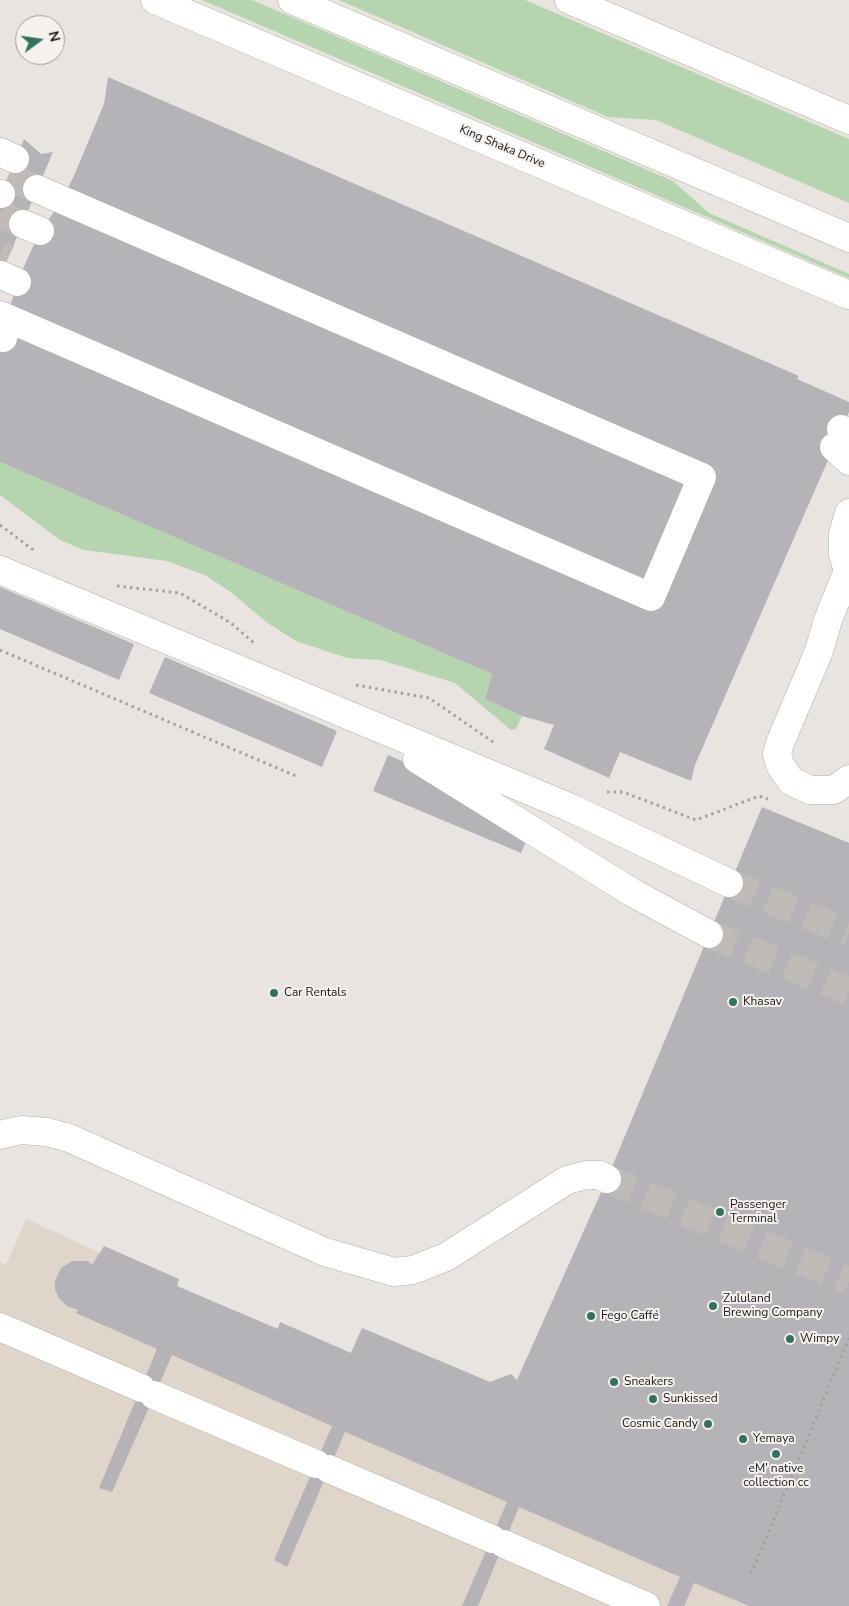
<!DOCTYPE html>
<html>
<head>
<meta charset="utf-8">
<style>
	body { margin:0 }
	#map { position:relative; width:849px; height:1606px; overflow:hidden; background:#e9e4df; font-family:"Nunito Sans",sans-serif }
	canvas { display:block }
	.north { position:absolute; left:15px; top:15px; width:50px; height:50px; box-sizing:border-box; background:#f6f1ec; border:1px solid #9e9b97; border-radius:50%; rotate:76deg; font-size:14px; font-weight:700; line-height:20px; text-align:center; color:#1b1918 }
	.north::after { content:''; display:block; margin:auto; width:18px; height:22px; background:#327260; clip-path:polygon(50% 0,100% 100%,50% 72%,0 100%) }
</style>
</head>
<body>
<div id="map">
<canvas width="849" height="1606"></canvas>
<div class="north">N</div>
</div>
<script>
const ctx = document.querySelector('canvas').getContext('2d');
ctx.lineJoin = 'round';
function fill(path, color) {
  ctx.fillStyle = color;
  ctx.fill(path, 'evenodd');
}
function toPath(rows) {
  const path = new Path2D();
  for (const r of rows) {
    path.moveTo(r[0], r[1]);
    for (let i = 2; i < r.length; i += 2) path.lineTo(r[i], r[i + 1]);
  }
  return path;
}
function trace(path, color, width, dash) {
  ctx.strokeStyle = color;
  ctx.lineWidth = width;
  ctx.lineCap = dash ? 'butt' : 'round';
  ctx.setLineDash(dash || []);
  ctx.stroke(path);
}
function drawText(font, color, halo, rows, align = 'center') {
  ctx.font = font + ' "Nunito Sans",sans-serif';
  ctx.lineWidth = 4;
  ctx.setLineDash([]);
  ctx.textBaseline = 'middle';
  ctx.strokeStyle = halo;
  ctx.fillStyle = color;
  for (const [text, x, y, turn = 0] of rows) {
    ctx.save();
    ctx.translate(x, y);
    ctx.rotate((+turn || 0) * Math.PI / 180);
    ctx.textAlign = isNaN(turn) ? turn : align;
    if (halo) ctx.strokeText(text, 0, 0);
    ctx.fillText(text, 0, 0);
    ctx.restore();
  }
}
fill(toPath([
	[762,807,849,843,849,1606,0,1606,0,1262,6,1265,26,1219,101,1253,104,1246,179,1279,177,1286,277,1329,280,1322,351,1353,362,1328,490,1382,511,1374,517,1380,607,1179]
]), '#e0d5cb');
fill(toPath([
	[202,0,252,0,673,181,709,213,849,274,849,278],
	[339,0,525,0,849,139,849,203,656,120,608,117],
	[0,462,492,674,485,699,522,716,516,729,511,730,455,683,381,660,347,658,296,641,266,622,232,593,205,575,167,561,84,550,60,540,0,495]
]), '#b4d5ad');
fill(toPath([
	[108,77,799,376,797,379,849,402,849,412,695,765,691,781,620,752,609,778,544,749,554,725,522,716,485,699,492,674,0,462,0,345,17,282,40,231,62,201,76,171,104,104],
	[24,139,41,154,53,152,0,277,0,195],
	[0,587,134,644,119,680,0,629],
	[165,657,337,731,322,767,149,693],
	[388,755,536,818,521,853,373,791],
	[762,807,849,843,849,1606,749,1606,694,1583,684,1606,667,1606,680,1577,519,1507,478,1606,462,1606,507,1502,345,1432,287,1567,274,1560,332,1426,172,1355,112,1492,99,1488,157,1349,76,1313,78,1310,67,1306,59,1298,55,1290,55,1281,61,1268,72,1261,88,1261,92,1265,104,1246,179,1279,177,1286,278,1329,280,1322,351,1353,362,1328,490,1382,511,1374,517,1380,607,1179]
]), '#b6b3b8');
trace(toPath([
	[8,177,37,189],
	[0,214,23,224],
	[0,254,8,258],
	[729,883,849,933],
	[709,934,849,991],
	[607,1179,849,1281]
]), '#c0bbb7', 28, [28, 14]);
const minor = toPath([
	[155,0,849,295],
	[292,0,849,238],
	[569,0,849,120],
	[0,152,15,159],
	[0,194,1,194],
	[23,224,40,231],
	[1,275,17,282],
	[0,315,651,597,702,477,37,189],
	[0,337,3,338],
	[841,429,849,432],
	[834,447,849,461],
	[849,568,828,620,819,651,780,743,777,754,780,765,791,781,810,790,834,790,849,779],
	[0,570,571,808,729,883],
	[848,571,843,554,843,534,849,513],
	[417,759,633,893,709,934],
	[0,1135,21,1130,47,1132,69,1138,325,1252,394,1272,413,1270,446,1257,567,1180,586,1175,600,1175,607,1179],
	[0,1327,141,1388],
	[154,1395,316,1464],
	[329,1469,492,1539],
	[504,1544,646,1606]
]);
trace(minor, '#b4afaa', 29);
trace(toPath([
	[0,525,36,552],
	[117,586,180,593,231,623,254,643],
	[0,650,296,776],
	[356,685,429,698,496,744],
	[607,792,623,792,696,820,759,796,768,799],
	[751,1574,849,1338]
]), '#a5a19e', 3, [2.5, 4]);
trace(minor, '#fff', 28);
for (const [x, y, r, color] of [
	[274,993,5,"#327260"],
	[733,1002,5,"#327260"],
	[720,1212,5,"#327260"],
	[713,1306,5,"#327260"],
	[591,1316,5,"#327260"],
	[790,1339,5,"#327260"],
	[614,1382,5,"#327260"],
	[653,1399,5,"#327260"],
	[708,1424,5,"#327260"],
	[743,1439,5,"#327260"],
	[776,1454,5,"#327260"]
]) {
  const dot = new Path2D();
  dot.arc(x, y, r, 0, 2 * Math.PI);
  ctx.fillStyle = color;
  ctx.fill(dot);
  trace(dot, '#f6f1ec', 2);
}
drawText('12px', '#1b1918', '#f6f1ec', [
	["King Shaka Drive",502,147,23]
]);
drawText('12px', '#1b1918', '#f6f1ec', [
	["Car Rentals",284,993],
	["Khasav",743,1002],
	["Passenger",730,1205],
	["Terminal",730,1219],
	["Zululand",723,1299],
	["Brewing Company",723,1313],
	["Fego Caffé",601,1316],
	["Wimpy",800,1339],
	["Sneakers",624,1382],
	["Sunkissed",663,1399],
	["Cosmic Candy",698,1424,"right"],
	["Yemaya",753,1439],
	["eM' native",776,1469,"center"],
	["collection cc",776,1483,"center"]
], 'left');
</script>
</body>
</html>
